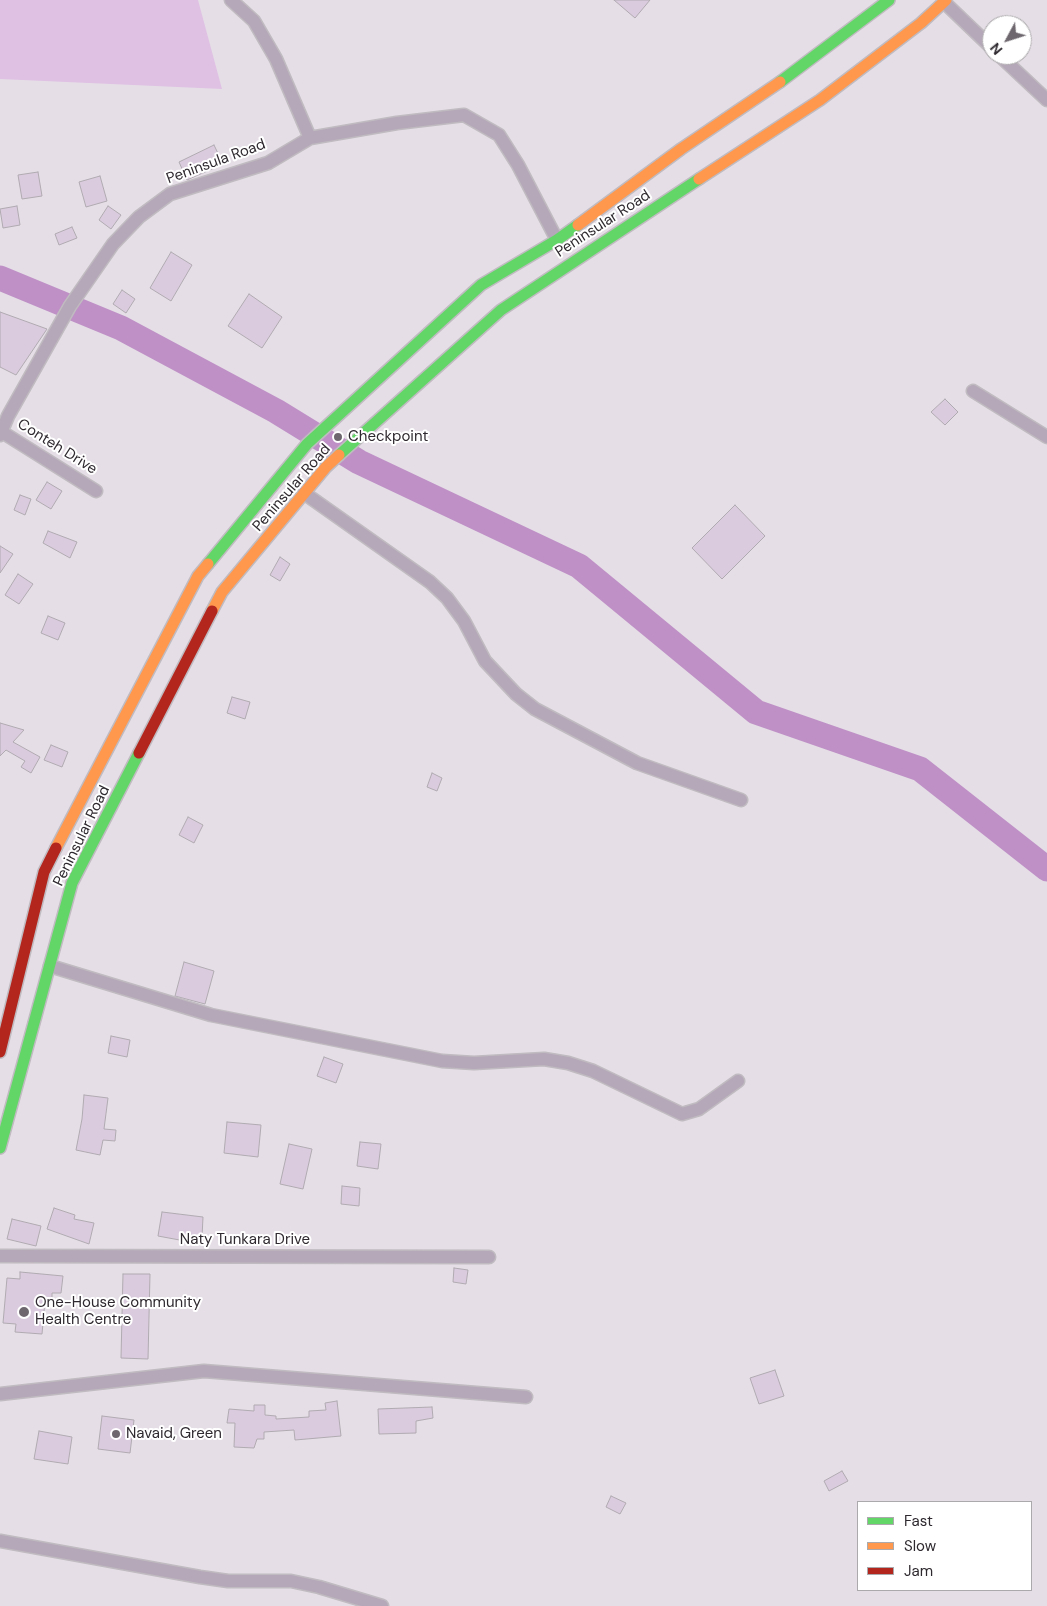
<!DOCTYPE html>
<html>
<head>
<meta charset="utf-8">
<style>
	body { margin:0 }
	#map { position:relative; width:1047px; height:1606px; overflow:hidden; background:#e5dee6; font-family:"DM Sans",sans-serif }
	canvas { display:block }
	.legend { position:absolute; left:857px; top:1501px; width:175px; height:90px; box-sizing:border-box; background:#fff; border:1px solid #aba9ab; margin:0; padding:6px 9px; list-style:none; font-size:15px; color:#2e292e }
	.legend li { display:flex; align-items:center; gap:10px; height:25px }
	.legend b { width:25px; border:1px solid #aba9ab }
	.north { position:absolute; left:982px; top:15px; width:50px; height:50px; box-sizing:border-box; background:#fff; border:1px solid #aba9ab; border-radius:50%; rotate:230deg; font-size:14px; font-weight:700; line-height:20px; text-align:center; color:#2e292e }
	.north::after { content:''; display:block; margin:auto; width:18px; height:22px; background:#6e686e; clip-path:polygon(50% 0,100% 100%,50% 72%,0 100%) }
</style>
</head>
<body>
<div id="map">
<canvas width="1047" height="1606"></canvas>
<ul class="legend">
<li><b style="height:6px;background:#63d668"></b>Fast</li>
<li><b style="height:6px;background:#ff974d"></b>Slow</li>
<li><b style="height:6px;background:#b3261e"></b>Jam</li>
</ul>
<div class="north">N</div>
</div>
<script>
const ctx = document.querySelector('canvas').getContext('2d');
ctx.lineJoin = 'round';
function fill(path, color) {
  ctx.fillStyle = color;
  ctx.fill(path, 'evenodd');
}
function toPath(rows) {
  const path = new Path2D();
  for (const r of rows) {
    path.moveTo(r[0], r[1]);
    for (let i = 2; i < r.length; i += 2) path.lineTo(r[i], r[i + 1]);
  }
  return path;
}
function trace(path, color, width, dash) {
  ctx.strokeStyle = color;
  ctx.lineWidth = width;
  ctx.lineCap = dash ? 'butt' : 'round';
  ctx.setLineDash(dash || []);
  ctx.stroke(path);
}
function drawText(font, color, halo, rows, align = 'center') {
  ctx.font = font + ' "DM Sans",sans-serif';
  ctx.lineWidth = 4;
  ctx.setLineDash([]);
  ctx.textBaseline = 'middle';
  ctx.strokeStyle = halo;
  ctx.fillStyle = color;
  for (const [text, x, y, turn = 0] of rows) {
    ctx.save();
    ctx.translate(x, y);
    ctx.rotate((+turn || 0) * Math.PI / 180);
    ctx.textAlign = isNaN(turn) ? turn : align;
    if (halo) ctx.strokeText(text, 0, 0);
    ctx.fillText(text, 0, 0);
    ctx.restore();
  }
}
fill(toPath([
	[0,0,198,0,222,89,0,79]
]), '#dfc1e4');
trace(toPath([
	[0,278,121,328,276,411,359,462,579,566,756,712,920,769,1047,869]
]), '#be90c6', 25);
const building = toPath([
	[614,0,650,0,635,18,614,0],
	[214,145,223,164,187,180,179,162,214,145],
	[38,172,42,196,22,199,18,175,38,172],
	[100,176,107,201,86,207,79,182,100,176],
	[17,206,20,225,3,228,0,209,17,206],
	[108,206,121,215,111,229,99,220,108,206],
	[72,227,77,238,59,245,55,234,72,227],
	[171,252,192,265,171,301,150,288,171,252],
	[122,290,135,299,126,313,113,304,122,290],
	[249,294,282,317,262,348,228,326,249,294],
	[0,312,47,329,16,375,0,367,0,312],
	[945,399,958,412,945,425,931,412,945,399],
	[47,482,62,491,51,509,36,500,47,482],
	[20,495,31,499,25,515,14,510,20,495],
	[735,505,765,536,722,579,692,548,735,505],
	[48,531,77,542,70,558,43,543,48,531],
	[0,546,13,554,0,573,0,546],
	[280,557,290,564,280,581,270,575,280,557],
	[18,574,33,584,19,604,5,595,18,574],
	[48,616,65,623,58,640,41,633,48,616],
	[232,697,250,702,245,719,227,713,232,697],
	[0,723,24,730,13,742,40,757,31,773,21,767,25,761,6,750,0,756,0,723],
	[51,745,68,752,62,767,44,760,51,745],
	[432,773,442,778,437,791,427,787,432,773],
	[188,817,203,825,194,843,179,835,188,817],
	[184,962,214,971,205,1004,175,996,184,962],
	[111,1036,130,1040,127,1057,108,1053,111,1036],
	[324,1057,343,1064,336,1083,317,1076,324,1057],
	[84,1095,108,1098,104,1129,116,1130,115,1141,103,1140,100,1155,76,1150,82,1119,84,1095],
	[227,1122,261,1125,258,1157,224,1153,227,1122],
	[360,1142,381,1144,378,1169,357,1166,360,1142],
	[289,1144,312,1149,303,1189,280,1184,289,1144],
	[342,1186,360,1188,359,1206,341,1204,342,1186],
	[54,1208,75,1215,74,1219,94,1223,89,1244,47,1229,54,1208],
	[162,1212,203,1217,202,1237,186,1236,185,1241,158,1236,162,1212],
	[12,1219,41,1226,36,1246,7,1239,12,1219],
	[454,1268,468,1270,466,1284,453,1282,454,1268],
	[20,1272,63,1276,61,1293,52,1293,52,1302,45,1301,42,1334,15,1332,16,1324,3,1323,7,1278,20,1279,20,1272],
	[123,1274,150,1274,148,1359,121,1358,123,1274],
	[775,1370,784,1396,759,1404,750,1378,775,1370],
	[337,1401,341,1436,295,1440,294,1430,264,1432,264,1439,257,1439,254,1448,234,1447,235,1423,227,1423,229,1409,254,1411,254,1405,265,1405,265,1415,276,1416,276,1419,309,1417,309,1411,326,1410,325,1403,337,1401],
	[432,1407,433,1418,416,1421,416,1433,379,1434,378,1409,432,1407],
	[102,1416,134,1420,130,1453,98,1449,102,1416],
	[39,1431,72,1437,68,1464,34,1459,39,1431],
	[842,1471,848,1481,829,1491,824,1481,842,1471],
	[611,1496,626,1503,620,1514,606,1507,611,1496]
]);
fill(building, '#dbcbde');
trace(building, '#b0aab1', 1);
const street = toPath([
	[231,0,254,21,276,59,310,138],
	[944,2,992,48],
	[999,55,1047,100],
	[973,391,1047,437],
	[2,432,96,491],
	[0,435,8,416,70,306,113,244,139,217,170,194,268,163,310,138,397,123,464,115,499,135,518,165,557,240],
	[304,493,430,582,447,598,464,621,485,661,516,694,535,709,637,763,741,800],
	[50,966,211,1015,442,1061,474,1063,544,1059,568,1063,593,1071,682,1114,699,1109,738,1081],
	[0,1256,489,1257],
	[0,1394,204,1371,526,1397],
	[0,1541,200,1577,228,1581,291,1581,319,1587,382,1606]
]);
const fast = toPath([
	[780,82,889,0],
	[339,455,501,310,699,179],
	[208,564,307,444,481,285,557,240,578,225],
	[0,1148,72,883,139,753]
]);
const slow = toPath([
	[699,179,820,100,921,23,946,0],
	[578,225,681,149,780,82],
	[212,611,222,592,326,467,339,455],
	[56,848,198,576,208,564]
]);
const jam = toPath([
	[139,753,212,611],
	[0,1052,44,872,56,848]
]);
trace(street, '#c0bbc0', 15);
trace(fast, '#c0bbc0', 14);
trace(slow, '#c0bbc0', 14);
trace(jam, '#c0bbc0', 14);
trace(street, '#b5a8b8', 12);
trace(fast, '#63d668', 11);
trace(slow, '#ff974d', 11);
trace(jam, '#b3261e', 11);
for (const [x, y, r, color] of [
	[338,437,5,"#6e686e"],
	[24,1312,6,"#6e686e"],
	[116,1434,5,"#6e686e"]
]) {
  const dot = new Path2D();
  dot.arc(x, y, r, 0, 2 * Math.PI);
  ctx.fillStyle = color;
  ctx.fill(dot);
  trace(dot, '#fff', 2);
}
drawText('15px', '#2e292e', '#fff', [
	["Peninsula Road",216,162,-20],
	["Peninsular Road",603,224,-33],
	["Conteh Drive",57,447,32],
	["Peninsular Road",292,488,-49],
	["Peninsular Road",82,836,-64],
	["Naty Tunkara Drive",245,1240]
]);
drawText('15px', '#2e292e', '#fff', [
	["Checkpoint",348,437],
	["One-House Community",35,1303],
	["Health Centre",35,1320],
	["Navaid, Green",126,1434]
], 'left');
</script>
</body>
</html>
